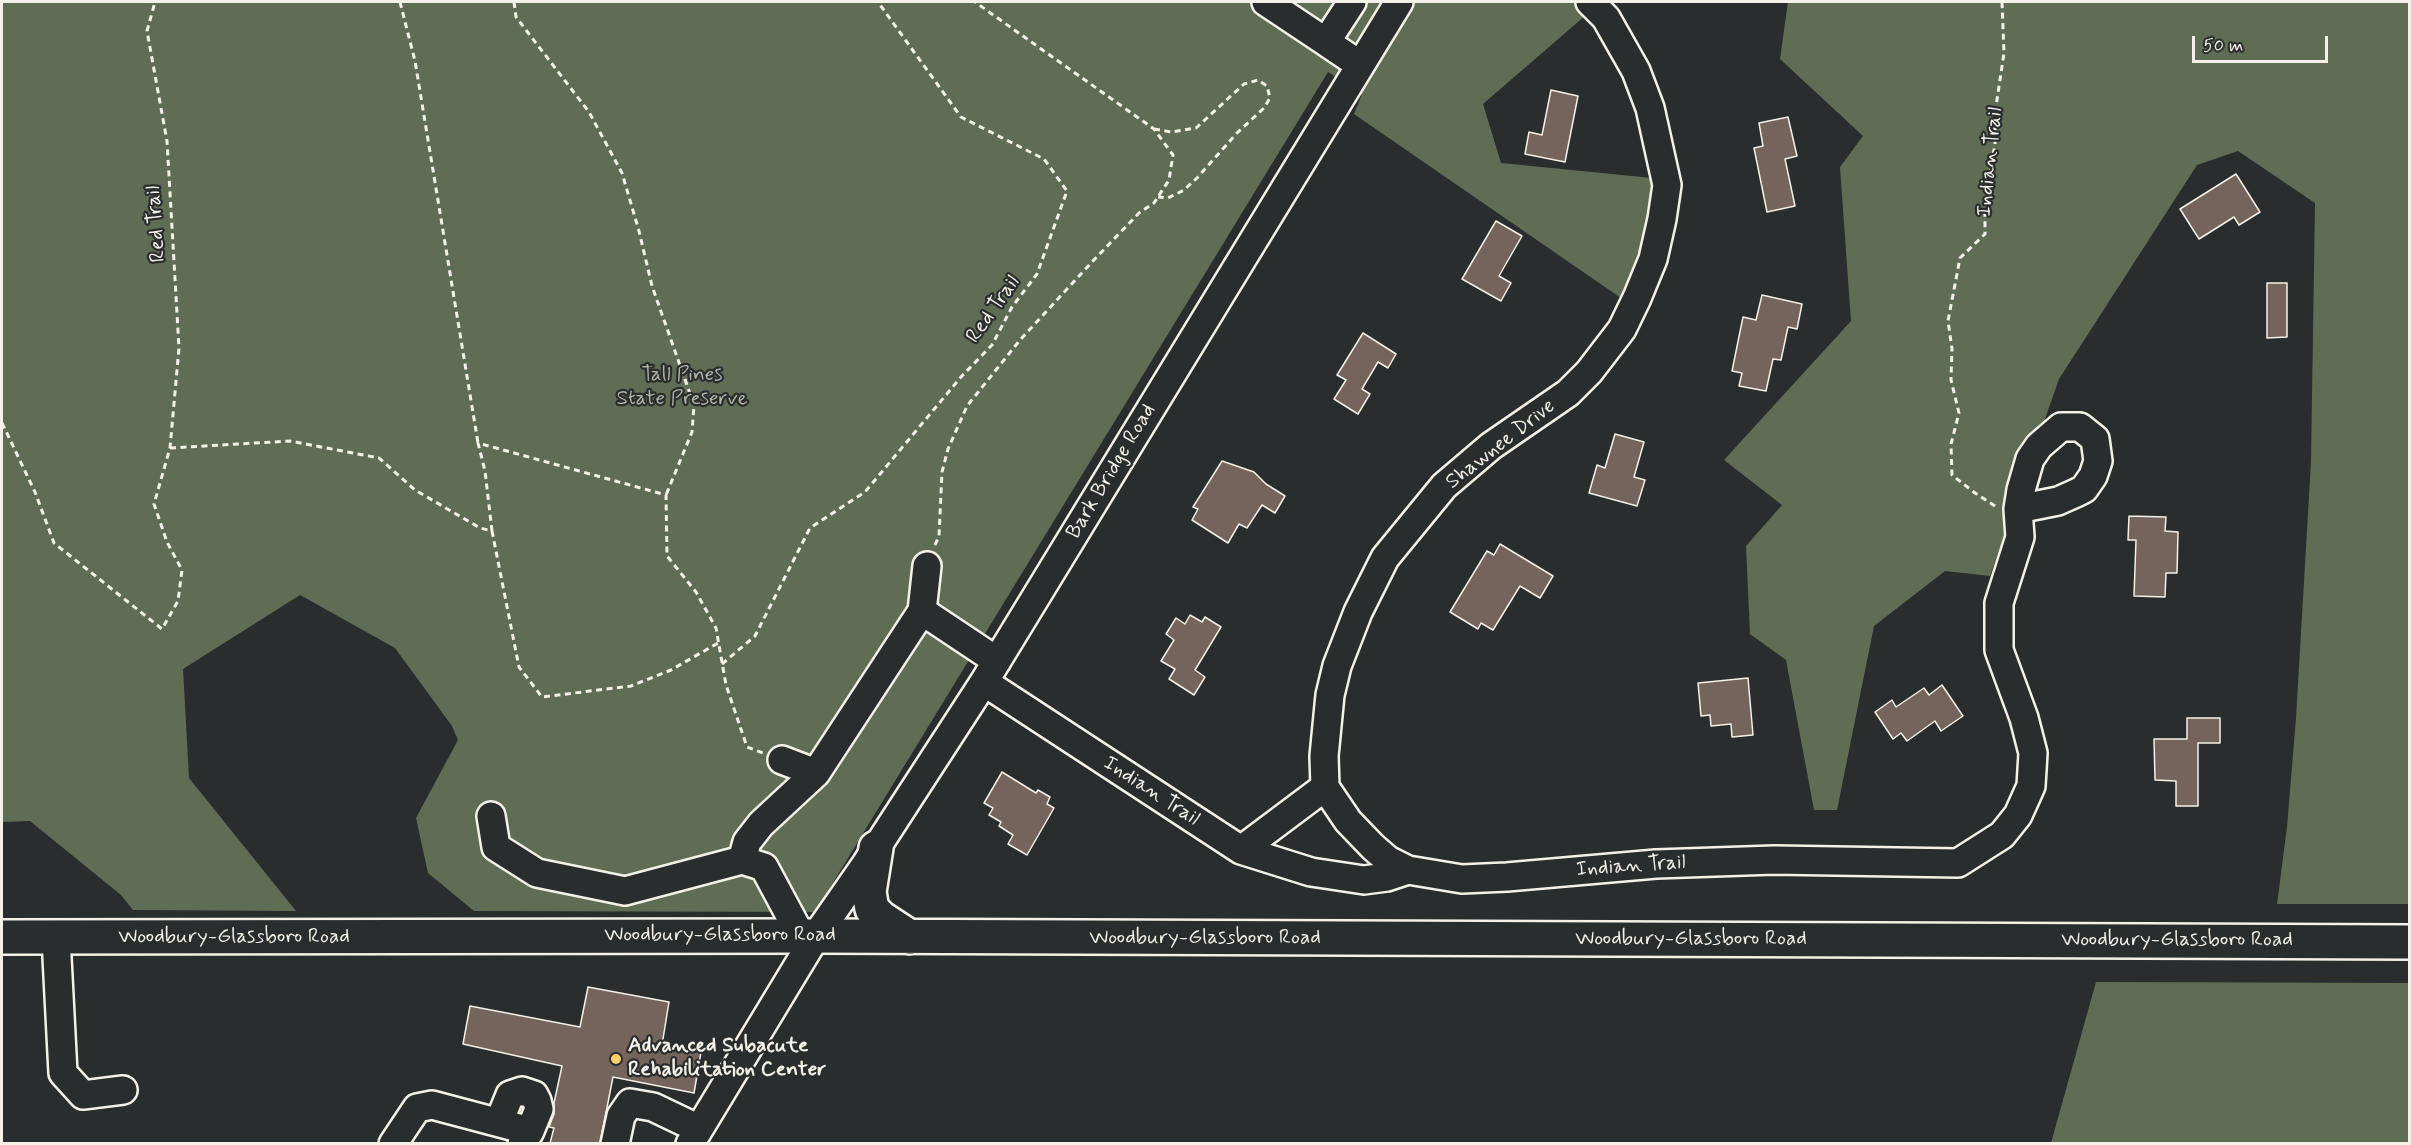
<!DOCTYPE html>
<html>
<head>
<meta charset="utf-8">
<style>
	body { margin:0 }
	#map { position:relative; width:2411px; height:1145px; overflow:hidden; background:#2a2d2e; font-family:Mynerve,sans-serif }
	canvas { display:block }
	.frame { position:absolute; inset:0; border:3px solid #f4f1e8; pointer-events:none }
	.scale { position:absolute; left:2192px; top:36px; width:136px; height:27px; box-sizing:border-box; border:3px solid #f4f1e8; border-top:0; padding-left:8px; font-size:18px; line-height:21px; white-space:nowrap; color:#f4f1e8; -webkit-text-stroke:4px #2a2d2e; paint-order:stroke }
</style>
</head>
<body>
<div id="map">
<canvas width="2411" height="1145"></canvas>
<div class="frame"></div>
<div class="scale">50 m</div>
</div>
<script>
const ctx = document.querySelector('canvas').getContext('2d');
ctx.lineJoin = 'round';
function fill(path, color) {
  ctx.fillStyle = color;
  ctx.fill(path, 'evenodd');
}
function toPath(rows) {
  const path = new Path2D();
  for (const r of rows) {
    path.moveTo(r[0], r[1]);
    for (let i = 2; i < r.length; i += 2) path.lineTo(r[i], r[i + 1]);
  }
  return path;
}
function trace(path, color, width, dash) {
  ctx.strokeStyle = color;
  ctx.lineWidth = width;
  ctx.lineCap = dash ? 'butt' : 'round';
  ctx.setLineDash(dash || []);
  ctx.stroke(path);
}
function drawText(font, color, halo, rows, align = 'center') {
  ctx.font = font + ' Mynerve,sans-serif';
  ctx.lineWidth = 4.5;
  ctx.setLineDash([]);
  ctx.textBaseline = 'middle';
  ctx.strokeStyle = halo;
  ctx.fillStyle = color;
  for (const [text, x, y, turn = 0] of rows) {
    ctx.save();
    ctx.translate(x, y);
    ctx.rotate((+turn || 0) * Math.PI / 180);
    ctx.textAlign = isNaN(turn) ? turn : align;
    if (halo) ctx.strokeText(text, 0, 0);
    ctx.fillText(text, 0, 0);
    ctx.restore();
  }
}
fill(toPath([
	[2,2,1601,2,1483,104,1501,163,1662,179,1634,307,1354,114,1362,94,1328,72,815,912,474,911,428,873,416,818,458,740,452,726,395,648,300,595,183,669,189,778,296,911,133,910,121,895,30,821,2,822],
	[1788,2,2409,2,2409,904,2277,904,2287,827,2296,718,2311,462,2315,203,2238,151,2197,165,2059,379,1990,576,1945,571,1874,626,1837,810,1814,810,1786,660,1750,634,1746,546,1782,505,1724,460,1851,321,1840,167,1863,136,1780,59],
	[2096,982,2409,983,2409,1143,2051,1143]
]), '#606d55');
const building = toPath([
	[1551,90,1578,96,1565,162,1525,154,1529,132,1542,135,1551,90],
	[1788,117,1797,156,1785,159,1795,206,1767,212,1754,148,1763,146,1759,123,1788,117],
	[2236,174,2260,212,2239,225,2234,217,2199,239,2180,209,2236,174],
	[1496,221,1522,236,1499,276,1511,283,1501,301,1462,279,1496,221],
	[2267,283,2287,283,2287,337,2267,338,2267,283],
	[1762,295,1802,304,1797,329,1788,327,1781,360,1773,359,1766,391,1739,386,1742,373,1732,371,1743,317,1756,320,1762,295],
	[1363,333,1396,354,1388,368,1378,362,1362,389,1370,394,1358,414,1334,399,1346,380,1337,375,1363,333],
	[1615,434,1644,442,1634,477,1645,480,1637,506,1589,493,1597,465,1605,468,1615,434],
	[1222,461,1254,472,1266,484,1285,496,1275,513,1262,505,1247,528,1239,524,1228,543,1192,520,1198,509,1193,507,1222,461],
	[2129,516,2166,517,2165,531,2178,532,2177,573,2166,573,2165,597,2134,596,2136,540,2128,540,2129,516],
	[1500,544,1553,576,1540,598,1520,586,1493,630,1481,623,1478,629,1450,612,1487,551,1494,555,1500,544],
	[1190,615,1202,622,1205,617,1221,627,1195,670,1205,677,1194,695,1169,679,1175,669,1161,661,1174,640,1166,634,1176,618,1185,624,1190,615],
	[1748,678,1753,735,1732,737,1731,724,1711,726,1710,715,1701,716,1698,683,1748,678],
	[1942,685,1963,716,1941,731,1935,721,1907,741,1901,733,1893,739,1875,712,1892,700,1896,707,1924,688,1929,695,1942,685],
	[2187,718,2220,718,2220,743,2198,743,2198,806,2176,806,2176,781,2155,780,2154,739,2187,739,2187,718],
	[1002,772,1036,793,1038,790,1050,797,1047,804,1054,808,1027,855,1008,844,1013,835,999,826,1001,822,989,815,993,808,984,803,1002,772],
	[588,987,669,1002,662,1045,701,1052,694,1093,613,1077,600,1143,550,1143,554,1128,549,1127,554,1114,554,1103,562,1066,463,1044,470,1006,580,1027,588,987]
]);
fill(building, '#75645b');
trace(building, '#f4f1e8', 1.5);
const minor = toPath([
	[1266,2,1326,42],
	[1352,2,1326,42,1360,65],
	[2061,427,2080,427,2095,439,2098,461,2093,476,2084,489,2076,493,2058,501,2018,509,2021,490,2030,459,2039,446,2061,427],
	[922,611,997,661],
	[984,682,1241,850,1311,872,1364,880,1387,877,1408,870,1462,879,1507,877,1656,864,1774,860,1958,863,2002,835,2018,815,2031,786,2033,753,2024,718,1999,650,1999,603,2020,537,2018,509],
	[782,760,816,773],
	[491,816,496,847,537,873,625,891,742,860,764,867,801,936],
	[1241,850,1325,787],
	[742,860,747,842,761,824,816,773,922,611,927,566],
	[1408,870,1388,860,1373,847,1348,821,1325,787,1324,756,1330,695,1337,666,1358,612,1385,558,1444,486,1491,446,1568,393,1589,372,1622,329,1637,298,1653,259,1662,219,1667,185,1650,108,1636,71,1606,18,1590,2],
	[56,938,63,1073,83,1095,123,1090],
	[499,1122,510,1095,522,1091,534,1095,537,1101,539,1109,530,1131],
	[393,1144,417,1108,432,1105,530,1131,522,1144],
	[615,1144,621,1116,630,1103,653,1107,699,1129],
	[690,1144,816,936,864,867,984,682,1399,2]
]);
const major = toPath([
	[876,848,869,892,872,909,881,918,910,937],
	[2,937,816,936,2410,942]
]);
trace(minor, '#f4f1e8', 32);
trace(major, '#f4f1e8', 38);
trace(toPath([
	[400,2,415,61,478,443],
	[514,2,516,17,589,112,622,173,639,231,652,286,694,405,692,432,666,495],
	[1154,129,1171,132,1196,128,1244,84,1258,80,1267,86,1270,98,1264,108,1237,133,1197,178,1184,190,1168,198,1158,197],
	[2,423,35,492,54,543,162,629,178,601,182,570,167,542,154,504,170,448,179,348,167,141,147,31,155,2],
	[170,448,290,441,379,458,415,490,480,528,492,531,485,471,478,443,666,495,667,556,696,592,716,628,726,685,747,747,763,753],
	[1995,506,1975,493,1952,475,1951,444,1959,413,1951,380,1952,349,1948,321,1960,258,1985,234,1985,203,1995,144,1995,113,2004,53,2002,2],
	[492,531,519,667,542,697,631,686,671,670,718,643],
	[935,545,939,536,942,472,948,449,967,406,1020,340,1092,262,1139,213,1154,203,1169,180,1173,155,1154,129,975,2],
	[722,664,755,636,810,528,865,492,961,377,992,345,1012,307,1037,274,1067,191,1044,159,961,117,878,2]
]), '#f4f1e8', 3, [6, 4.5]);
trace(minor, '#2a2d2e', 27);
trace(major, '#2a2d2e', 33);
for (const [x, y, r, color] of [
	[616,1059,6,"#ffd166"]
]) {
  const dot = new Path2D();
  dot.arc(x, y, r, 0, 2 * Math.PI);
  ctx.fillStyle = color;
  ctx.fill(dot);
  trace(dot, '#2a2d2e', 2);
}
drawText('21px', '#f4f1e8', '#2a2d2e', [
	["Indian Trail",1991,162,-84],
	["Red Trail",157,224,-94],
	["Red Trail",994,310,-55],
	["Shawnee Drive",1501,445,-38],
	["Bark Bridge Road",1112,472,-59],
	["Indian Trail",1151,792,33],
	["Indian Trail",1631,867,-4],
	["Woodbury-Glassboro Road",720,936],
	["Woodbury-Glassboro Road",234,938],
	["Woodbury-Glassboro Road",1205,939],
	["Woodbury-Glassboro Road",1691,940],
	["Woodbury-Glassboro Road",2177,941]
]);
drawText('21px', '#b1b6a6', '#2a2d2e', [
	["Tall Pines",682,376],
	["State Preserve",682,400]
]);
drawText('bold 21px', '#f4f1e8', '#2a2d2e', [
	["Advanced Subacute",628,1047],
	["Rehabilitation Center",628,1071]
], 'left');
</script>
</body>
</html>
